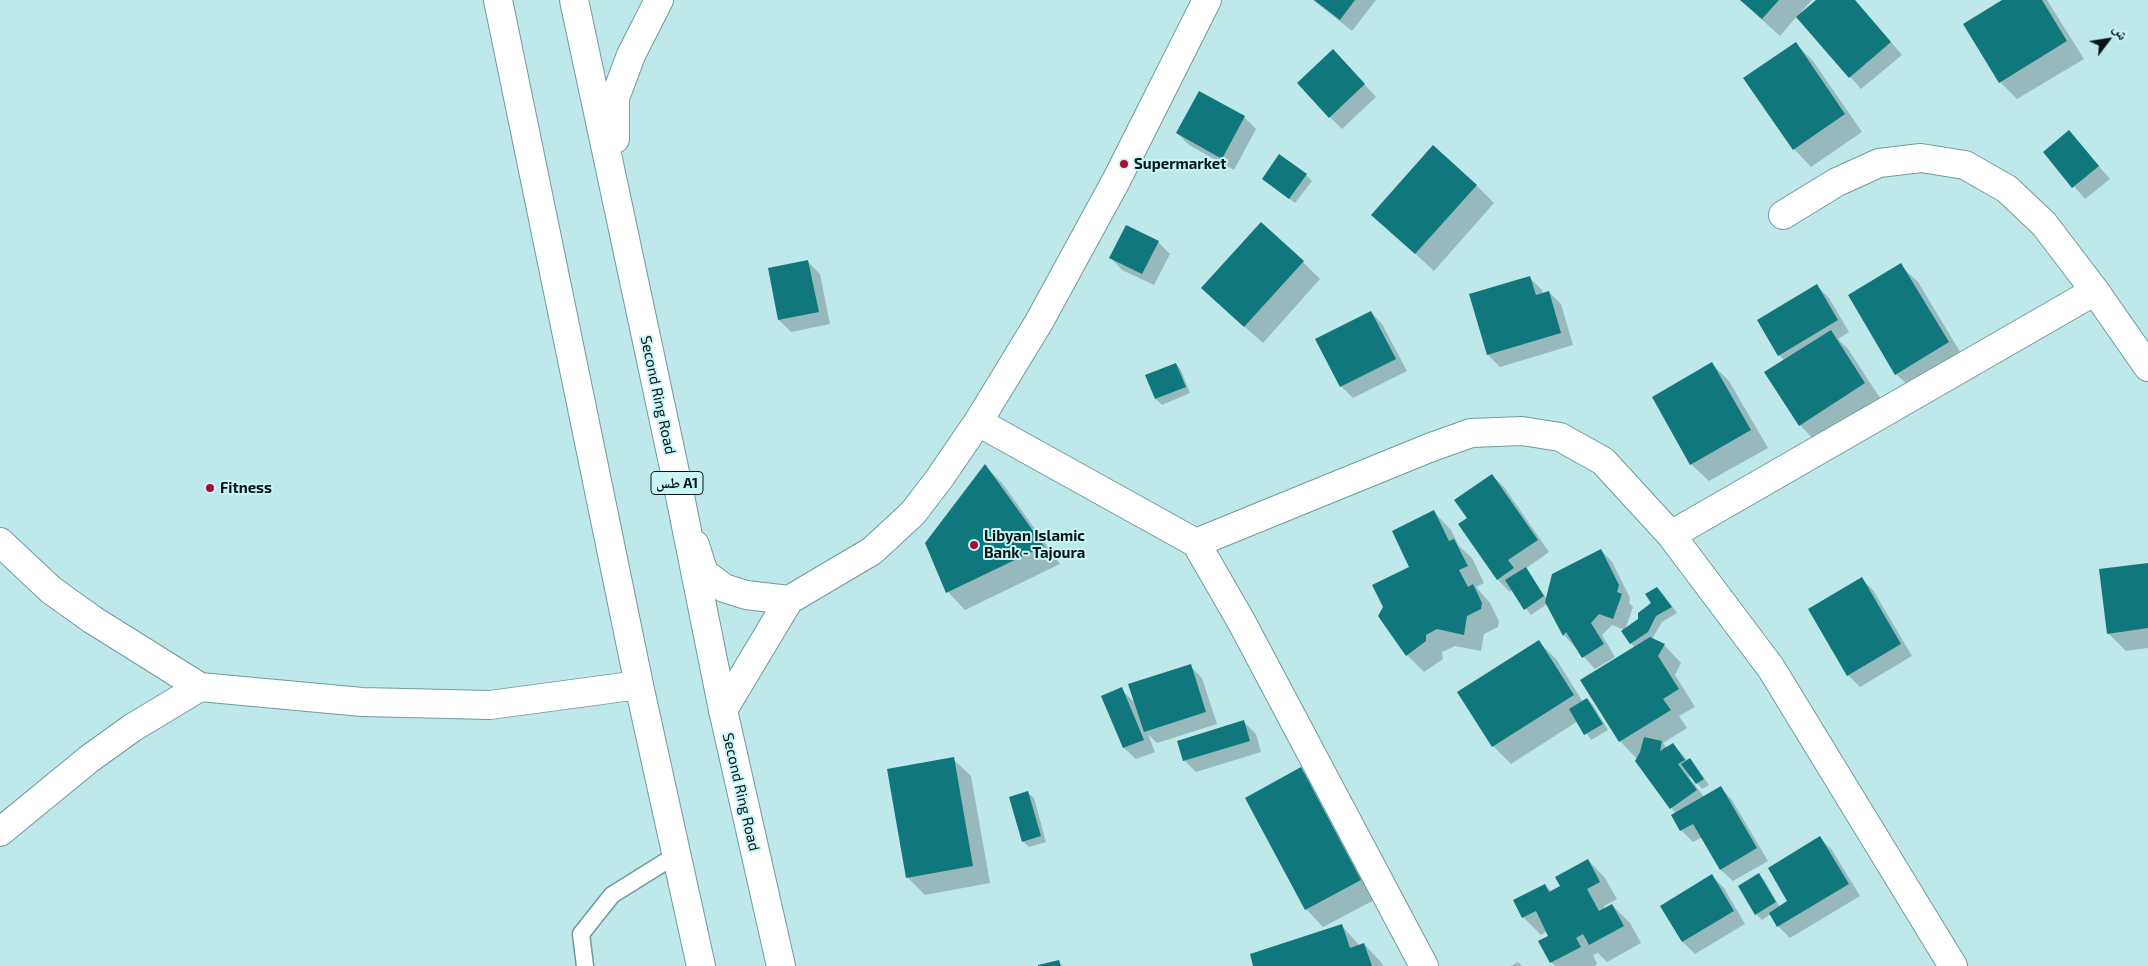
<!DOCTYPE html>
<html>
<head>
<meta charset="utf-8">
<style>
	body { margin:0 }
	#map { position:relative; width:2148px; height:966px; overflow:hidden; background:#bee8ea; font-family:"Exo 2","Noto Naskh Arabic",sans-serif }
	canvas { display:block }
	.north { position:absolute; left:2083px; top:15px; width:50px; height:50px; -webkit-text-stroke:4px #caf5f7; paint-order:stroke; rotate:59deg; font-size:14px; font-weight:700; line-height:20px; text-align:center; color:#071718 }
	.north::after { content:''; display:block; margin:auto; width:18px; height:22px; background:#071718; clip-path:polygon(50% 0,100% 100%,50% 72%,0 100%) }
</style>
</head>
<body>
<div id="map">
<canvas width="2148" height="966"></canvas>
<div class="north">ش</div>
</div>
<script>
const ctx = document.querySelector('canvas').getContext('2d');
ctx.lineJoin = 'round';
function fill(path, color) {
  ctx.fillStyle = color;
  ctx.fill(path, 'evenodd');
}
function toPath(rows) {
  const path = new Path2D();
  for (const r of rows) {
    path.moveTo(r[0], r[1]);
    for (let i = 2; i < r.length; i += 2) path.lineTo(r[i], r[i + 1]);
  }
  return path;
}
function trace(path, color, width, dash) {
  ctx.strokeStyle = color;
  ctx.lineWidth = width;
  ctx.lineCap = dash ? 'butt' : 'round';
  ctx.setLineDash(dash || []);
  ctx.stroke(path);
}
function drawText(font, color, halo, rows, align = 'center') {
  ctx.font = font + ' "Exo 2","Noto Naskh Arabic",sans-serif';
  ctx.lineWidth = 4;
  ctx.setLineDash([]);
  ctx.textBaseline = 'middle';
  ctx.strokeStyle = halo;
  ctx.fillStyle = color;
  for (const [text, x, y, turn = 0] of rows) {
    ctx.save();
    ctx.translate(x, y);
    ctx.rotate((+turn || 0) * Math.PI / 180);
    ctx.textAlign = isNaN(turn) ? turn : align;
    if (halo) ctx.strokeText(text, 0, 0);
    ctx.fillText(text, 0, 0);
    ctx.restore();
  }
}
fill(toPath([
	[1313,0,1376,0,1352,31],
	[1740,0,1812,0,1801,12,1802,13,1818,0,1855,0,1902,55,1861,89,1797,16,1780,36],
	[2005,0,2047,0,2084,59,2017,99,2000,82],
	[1796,44,1813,61,1862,132,1811,167,1794,149],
	[1345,63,1376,97,1342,129,1330,117],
	[1244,117,1256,129,1234,170,1189,145,1177,133],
	[2069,132,2110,179,2085,199,2045,152],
	[1306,175,1312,181,1295,203,1263,179],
	[1476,185,1494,203,1434,271,1373,215],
	[1158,242,1170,254,1154,285,1122,270,1111,258],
	[808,262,820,274,830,324,791,332,779,320],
	[1303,262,1320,279,1263,343,1220,305],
	[1900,265,1918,282,1965,360,1914,391,1896,374],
	[1530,278,1542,290,1543,294,1549,292,1561,304,1573,345,1500,367,1488,355],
	[1817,286,1829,298,1849,332,1838,339,1848,349,1882,401,1817,443,1800,425,1785,361,1779,355],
	[1371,312,1382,324,1407,371,1353,398,1341,386],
	[1176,364,1181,370,1190,393,1162,405,1156,399,1147,376],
	[1712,364,1729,381,1768,448,1709,481,1691,464],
	[985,466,1002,483,1060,564,965,610,948,592,926,543],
	[1492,475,1504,487,1549,552,1525,569,1547,599,1601,550,1612,562,1630,598,1629,603,1633,607,1625,630,1639,620,1653,604,1657,588,1663,594,1677,613,1662,622,1652,639,1664,645,1681,663,1675,675,1695,707,1679,716,1687,728,1663,743,1667,748,1673,744,1688,761,1690,760,1695,765,1709,785,1702,789,1691,775,1689,777,1704,797,1721,788,1732,800,1768,861,1733,881,1721,870,1702,837,1693,842,1681,830,1676,814,1637,759,1620,741,1582,681,1635,648,1631,643,1625,630,1612,625,1602,635,1615,657,1595,669,1564,635,1547,604,1531,615,1512,590,1510,592,1498,580,1460,525,1469,518],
	[1434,512,1451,530,1459,546,1472,558,1484,583,1476,587,1490,603,1499,621,1498,627,1484,634,1481,651,1455,646,1442,652,1443,659,1424,672,1407,655,1411,568],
	[2148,564,2148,648,2126,651,2108,633],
	[1861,578,1873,590,1912,656,1860,687,1848,675],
	[1538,641,1556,659,1583,702,1587,699,1593,705,1608,730,1591,740,1578,721,1511,764,1493,746,1459,692],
	[1190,666,1202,678,1217,724,1157,743,1148,734,1155,752,1136,759,1124,748,1103,697,1121,689,1136,704],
	[1244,722,1256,734,1261,752,1196,772,1184,760],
	[953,759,971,776,990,883,925,895,907,877],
	[1301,769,1318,787,1378,898,1323,927,1306,909],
	[1028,793,1034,798,1046,842,1029,847,1023,841],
	[1820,838,1832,850,1860,896,1790,938,1778,926,1771,914,1762,920,1756,914,1759,875,1764,880,1780,907,1789,902],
	[1588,860,1605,878,1617,899,1604,906,1605,909,1612,905,1630,923,1641,943,1607,962,1598,953,1593,955,1597,964,1595,966,1555,966,1551,962,1550,936,1547,931,1541,935,1523,917,1545,885,1552,892,1562,887],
	[1712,876,1724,888,1745,924,1695,954,1683,942,1662,906],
	[1341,925,1360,946,1364,944,1381,962,1383,966,1255,966],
	[1518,962,1522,966,1511,966]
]), '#0003');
fill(toPath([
	[1314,0,1355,0,1340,20],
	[1740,0,1779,0,1762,19],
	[1816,0,1855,0,1891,42,1849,78,1796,17],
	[2002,0,2042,0,2067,41,1999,83,1963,24],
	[1796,42,1845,114,1793,150,1743,78],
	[1333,49,1365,84,1329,118,1297,83],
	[1199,91,1245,116,1222,159,1176,133],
	[2069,130,2099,166,2072,188,2043,152],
	[1433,145,1477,185,1415,254,1371,215],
	[1279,154,1307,174,1289,199,1262,179],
	[1261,222,1304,261,1244,327,1201,288],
	[1126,225,1159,241,1142,274,1109,258],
	[808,260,819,312,778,320,768,268],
	[1901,263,1949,342,1895,375,1848,295],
	[1530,276,1536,295,1549,291,1561,333,1487,355,1469,294],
	[1817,284,1838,320,1778,356,1757,320],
	[1371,311,1396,359,1340,387,1315,339],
	[1831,330,1865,383,1799,426,1764,372],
	[1712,362,1751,430,1690,465,1652,397],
	[1176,363,1186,387,1155,399,1145,375],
	[985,464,1044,546,946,593,925,543],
	[1492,474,1538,540,1508,560,1514,568,1497,580,1458,524,1467,518,1454,500],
	[1434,510,1449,541,1454,539,1468,566,1459,570,1468,587,1473,584,1482,603,1481,609,1467,616,1464,635,1437,629,1426,635,1426,641,1406,656,1378,616,1383,607,1372,585,1409,567,1392,531],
	[1601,549,1619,585,1617,592,1622,594,1613,619,1599,614,1591,623,1604,644,1582,658,1566,632,1563,636,1545,602,1552,574],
	[2148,563,2148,628,2107,634,2099,569],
	[1526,567,1544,596,1524,610,1505,580],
	[1862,577,1901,644,1847,676,1808,609],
	[1657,587,1672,607,1656,616,1648,632,1630,644,1621,631,1638,619,1638,613,1651,603,1645,594],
	[1650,637,1665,644,1658,656,1679,689,1663,699,1671,710,1619,742,1580,680],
	[1539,640,1574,695,1492,747,1457,692],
	[1191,664,1206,712,1144,732,1128,684],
	[1122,687,1144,740,1123,748,1101,696],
	[1587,698,1603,724,1584,735,1569,709],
	[1244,720,1250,741,1183,761,1177,741],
	[1644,737,1662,741,1660,751,1673,743,1685,760,1678,764,1697,790,1670,809,1635,761,1640,752],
	[954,757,973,866,906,878,887,769],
	[1690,758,1704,779,1696,784,1681,764],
	[1301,767,1361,880,1305,910,1245,798],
	[1721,786,1757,848,1720,870,1693,824,1680,831,1671,815],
	[1028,791,1041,836,1022,842,1009,797],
	[1820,836,1849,884,1777,927,1769,913,1787,901,1768,868],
	[1588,859,1600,882,1587,889,1599,911,1612,904,1624,926,1589,945,1583,934,1576,938,1581,947,1550,963,1538,941,1548,936,1536,911,1522,918,1513,900,1545,884,1549,892,1560,886,1555,877],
	[1759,873,1776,902,1755,915,1738,886],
	[1712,874,1734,911,1682,942,1660,906],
	[1342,924,1350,948,1364,943,1372,966,1253,966,1250,954],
	[1059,960,1061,966,1038,966,1038,965]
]), '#10787d');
const service = toPath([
	[585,966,581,934,612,895,676,855]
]);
const minor = toPath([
	[1783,215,1837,182,1879,163,1921,158,1965,165,2007,189,2044,224,2095,291,2148,367],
	[978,422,1196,543,1241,621,1424,966],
	[1671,535,2095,291],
	[0,542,51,590,93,620,200,687,362,702,490,705,639,685],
	[1196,543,1429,448,1471,433,1522,431,1560,437,1603,461,1671,535,1771,668,1953,966],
	[0,832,89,759,132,728,200,687]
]);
const tertiary = toPath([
	[695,545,704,573,724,588,746,595,789,600],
	[723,710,789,600,872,551,913,513,939,479,978,422,1039,322,1117,179,1207,0]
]);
const trunk = toPath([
	[498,0,639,685,701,966],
	[574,0,679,491,723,710,781,966],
	[615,139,615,98,631,55,659,0]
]);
trace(service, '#719a9c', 19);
trace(minor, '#719a9c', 30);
trace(tertiary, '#719a9c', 30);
trace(trunk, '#719a9c', 30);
trace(service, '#fff', 16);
trace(minor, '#fff', 28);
trace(tertiary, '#fff', 28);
trace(trunk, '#fff', 28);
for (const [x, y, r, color] of [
	[1124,164,5,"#a80f37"],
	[210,488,5,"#a80f37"],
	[974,545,5,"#a80f37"]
]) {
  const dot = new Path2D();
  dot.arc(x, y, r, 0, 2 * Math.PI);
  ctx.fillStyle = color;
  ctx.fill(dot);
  trace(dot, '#caf5f7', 2);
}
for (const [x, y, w] of [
	[677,483,52]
]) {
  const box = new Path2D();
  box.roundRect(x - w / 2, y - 11.5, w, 23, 4);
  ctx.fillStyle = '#caf5f7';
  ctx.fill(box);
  trace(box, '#071718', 1);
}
drawText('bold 14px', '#071718', null, [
	["طس A1",677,483]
]);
drawText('bold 15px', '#071718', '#caf5f7', [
	["Supermarket",1134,164],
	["Fitness",220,488],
	["Libyan Islamic",984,536],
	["Bank - Tajoura",984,553]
], 'left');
drawText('15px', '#071718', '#caf5f7', [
	["Second Ring Road",658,395,78],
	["Second Ring Road",741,792,77]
]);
</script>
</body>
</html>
